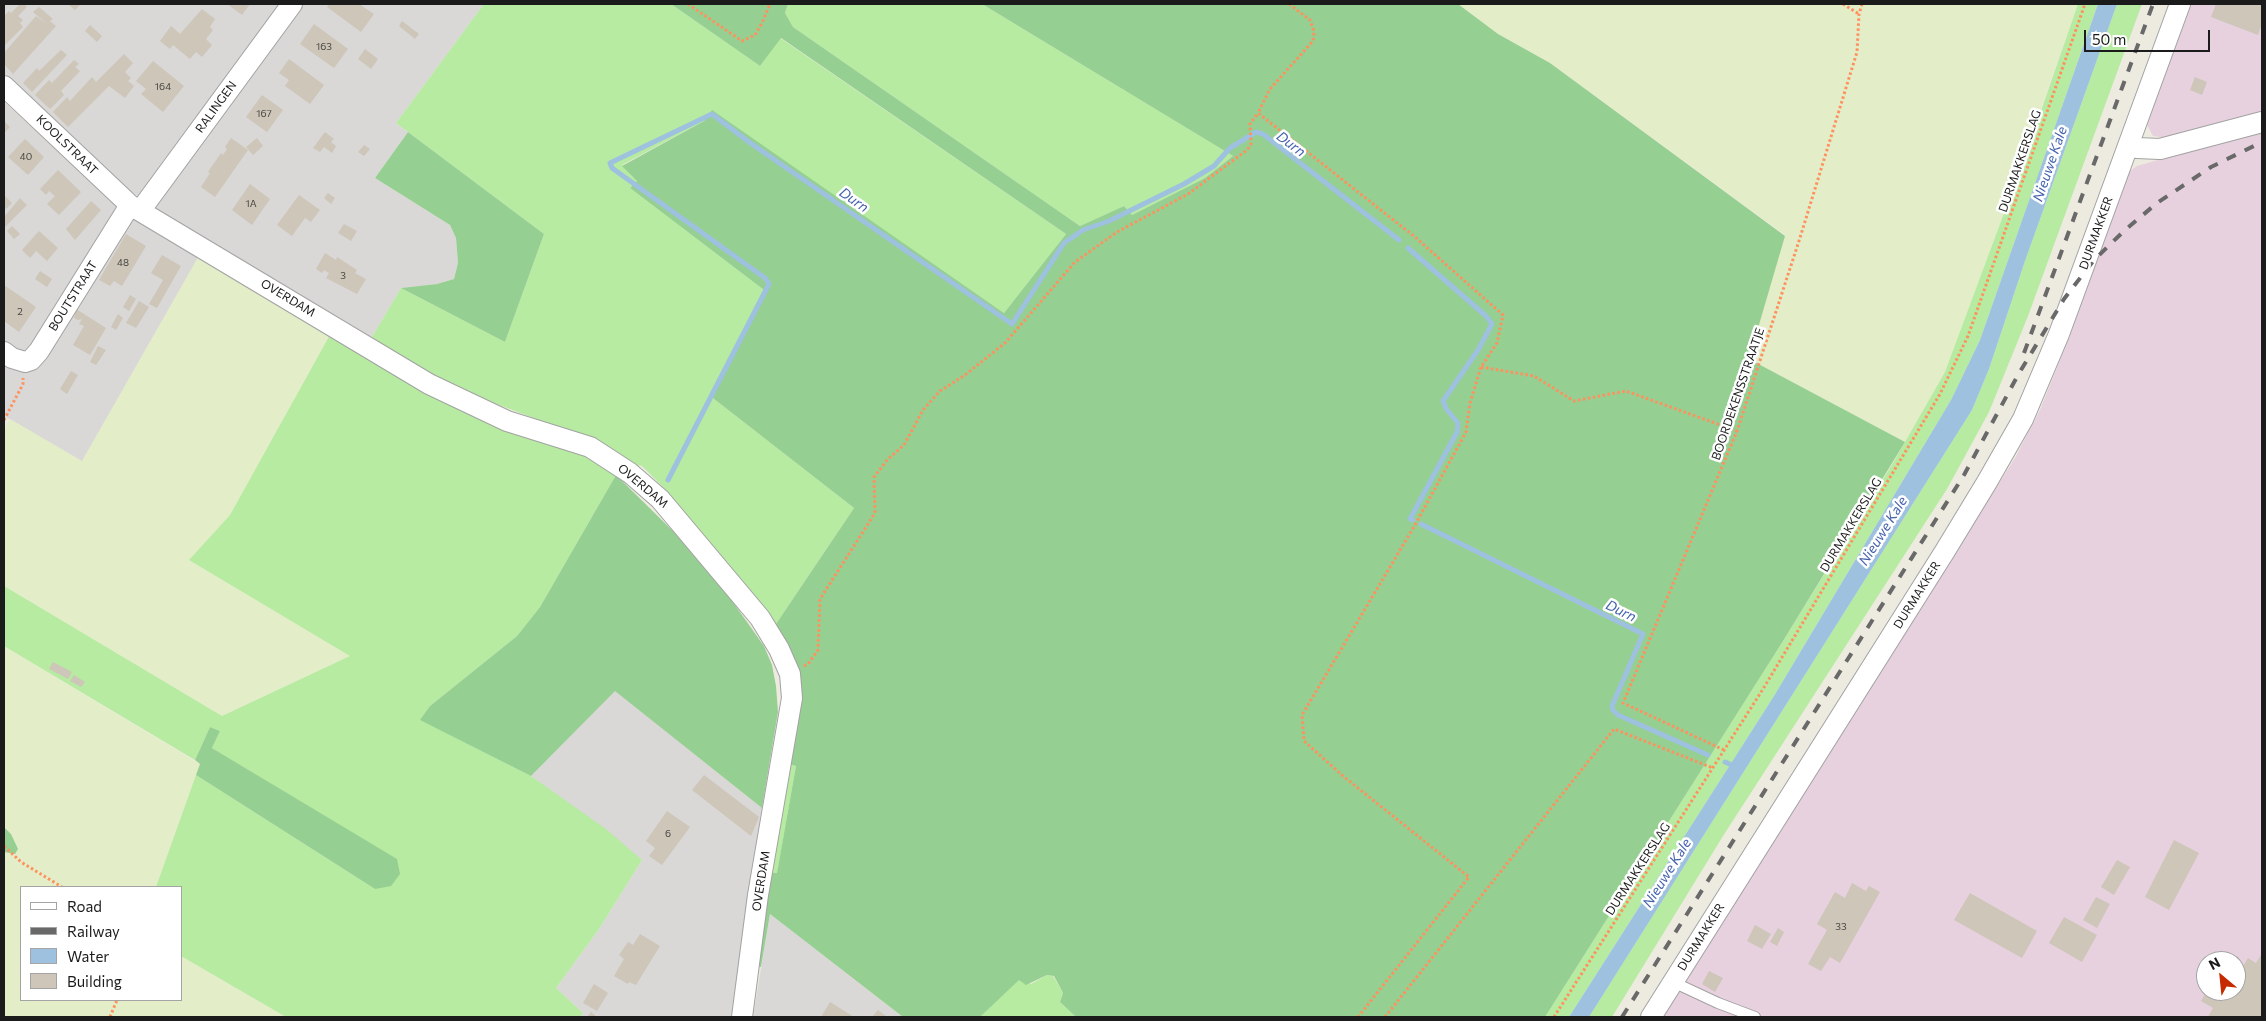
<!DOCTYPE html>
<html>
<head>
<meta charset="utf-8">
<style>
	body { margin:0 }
	#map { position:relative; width:2266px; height:1021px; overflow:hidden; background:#edebdf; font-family:Commissioner,sans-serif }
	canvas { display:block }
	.frame { position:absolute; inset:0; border:5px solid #1b1b1b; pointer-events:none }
	.legend { position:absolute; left:20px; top:886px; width:162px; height:115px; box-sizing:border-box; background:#fff; border:1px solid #a4a4a4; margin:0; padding:6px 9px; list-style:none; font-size:15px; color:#1b1b1b }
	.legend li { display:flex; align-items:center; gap:10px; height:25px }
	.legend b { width:25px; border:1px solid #a4a4a4 }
	.north { position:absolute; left:2196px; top:951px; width:50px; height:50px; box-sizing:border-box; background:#fff; border:1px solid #a4a4a4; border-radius:50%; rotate:332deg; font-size:14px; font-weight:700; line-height:20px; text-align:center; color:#1b1b1b }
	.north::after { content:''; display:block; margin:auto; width:18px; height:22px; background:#c52a00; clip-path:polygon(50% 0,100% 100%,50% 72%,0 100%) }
	.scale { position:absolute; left:2084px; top:30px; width:126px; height:22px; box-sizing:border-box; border:2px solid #1b1b1b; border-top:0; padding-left:6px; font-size:15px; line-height:18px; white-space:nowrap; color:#1b1b1b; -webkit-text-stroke:4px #fff; paint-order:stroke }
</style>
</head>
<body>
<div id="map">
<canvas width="2266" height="1021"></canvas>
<div class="frame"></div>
<ul class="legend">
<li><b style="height:6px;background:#fff"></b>Road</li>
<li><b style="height:6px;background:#696969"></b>Railway</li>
<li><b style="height:14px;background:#9dc1de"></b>Water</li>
<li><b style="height:14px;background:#cdc6b9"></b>Building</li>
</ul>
<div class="north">N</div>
<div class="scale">50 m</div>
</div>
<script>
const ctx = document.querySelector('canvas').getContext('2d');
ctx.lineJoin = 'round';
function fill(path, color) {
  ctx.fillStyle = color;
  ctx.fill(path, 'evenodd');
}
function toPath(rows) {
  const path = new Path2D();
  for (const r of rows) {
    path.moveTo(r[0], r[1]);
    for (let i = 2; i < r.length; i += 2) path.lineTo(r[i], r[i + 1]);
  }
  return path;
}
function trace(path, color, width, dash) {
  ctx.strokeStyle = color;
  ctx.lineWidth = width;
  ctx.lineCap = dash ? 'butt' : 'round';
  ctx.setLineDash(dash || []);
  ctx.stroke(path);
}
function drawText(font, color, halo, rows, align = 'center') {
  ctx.font = font + ' Commissioner,sans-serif';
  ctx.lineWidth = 5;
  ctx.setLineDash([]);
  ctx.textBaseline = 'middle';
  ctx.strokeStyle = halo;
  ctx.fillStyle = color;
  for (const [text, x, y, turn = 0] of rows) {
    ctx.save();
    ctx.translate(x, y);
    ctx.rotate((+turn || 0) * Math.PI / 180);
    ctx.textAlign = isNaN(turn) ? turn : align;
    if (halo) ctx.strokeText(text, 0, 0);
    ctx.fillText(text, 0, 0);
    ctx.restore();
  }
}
fill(toPath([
	[4,4,484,4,396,123,408,132,375,178,450,225,456,238,458,263,454,279,437,284,401,288,372,337,154,207,123,186,4,78],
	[4,102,115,202,199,256,82,462,4,416],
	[615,690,762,808,731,1017,580,1017,583,1013,556,988,599,929,642,860,531,776],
	[770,914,903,1017,753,1017]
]), '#d9d8d7');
fill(toPath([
	[2190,4,2262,4,2262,111,2166,138,2153,136,2147,125,2148,114],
	[2262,130,2262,1017,1660,1017,2015,458,2040,410,2070,335,2127,173,2137,166],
	[2206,961,2236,961,2236,991,2206,991]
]), '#e7d1de');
fill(toPath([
	[1458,4,2078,4,1960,335,1945,372,1905,442,1749,359,1785,235,1550,63,1498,34],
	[199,256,331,333,230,515,189,560,351,656,222,716,4,586,4,430,10,419,82,461],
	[4,646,200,764,156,887,21,887,21,1000,181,1000,181,956,286,1017,4,1017,4,852,15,854,11,834,4,827]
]), '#e3eec9');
fill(toPath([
	[484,4,671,4,760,66,780,38,1066,234,1004,313,712,111,704,121,622,165,637,181,630,188,764,290,709,395,854,508,776,624,665,489,642,466,636,465,608,446,470,394,420,369,372,337,401,288,505,342,544,234,396,123],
	[788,4,982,4,1233,156,1205,178,1132,215,1124,206,1080,226,793,27,785,13],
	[2078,4,2098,4,1980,340,1951,400,1774,696,1569,1017,1545,1017,1783,641,1893,463,1945,372,2026,154],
	[2117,4,2142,4,2028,316,1989,412,1947,489,1723,836,1612,1017,1589,1017,1972,410,1989,369,2025,261],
	[331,333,422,392,504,427,569,448,600,462,616,475,540,607,517,636,430,706,421,720,531,776,606,829,642,860,599,929,556,988,583,1013,580,1017,286,1017,181,956,181,887,156,887,196,775,375,889,397,860,212,748,220,731,210,727,195,760,4,646,4,586,222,716,350,656,189,560,230,515],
	[789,764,796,766,777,874,770,873],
	[1047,975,1053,976,1063,993,1060,1002,1076,1017,980,1017,1019,979,1031,984]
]), '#b6eba1');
fill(toPath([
	[671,4,788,4,785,13,793,27,1080,226,1124,206,1132,215,1205,178,1233,156,982,4,1458,4,1498,34,1550,63,1785,236,1749,359,1905,442,1783,641,1545,1017,1076,1017,1060,1002,1063,993,1054,976,1047,975,1026,985,1019,980,980,1017,903,1017,770,914,761,967,756,966,770,873,777,873,796,766,789,764,790,674,776,624,854,508,709,395,764,290,630,188,637,181,622,166,704,121,712,110,1004,313,1066,234,781,38,760,66],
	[408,132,544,234,505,342,401,288,437,284,454,279,458,263,456,238,450,225,375,178],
	[616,475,678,536,713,574,764,646,772,665,776,686,778,712,762,808,615,691,531,776,420,720,430,706,517,636,540,607],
	[210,727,220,731,212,748,397,859,400,874,391,886,375,889,196,775,200,764,195,760],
	[4,827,11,834,18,849,15,854,4,852]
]), '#96cf92');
fill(toPath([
	[2098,4,2117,4,2025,261,1989,369,1972,410,1589,1017,1569,1017,1774,696,1951,400,1980,340]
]), '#9dc1de');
trace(toPath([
	[1408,248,1486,316,1492,324,1478,350,1443,401,1447,410,1458,423,1457,432,1410,519,1413,520],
	[668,480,769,284,765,278,612,168,610,163,712,114,749,142,1012,324,1064,243,1083,230,1109,221,1184,184,1214,166,1230,148,1256,132,1263,134,1399,240],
	[1421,524,1643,634,1612,706,1613,710,1618,715,1708,755],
	[1725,762,1736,767]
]), '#9dc1de', 5);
fill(toPath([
	[20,4,24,4,27,7,18,16,23,20,20,23,23,27,4,46,4,16,9,11,11,13],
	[70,4,81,4,75,10,69,5],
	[227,4,250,4,242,15],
	[329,4,359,4,374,14,361,32,327,7],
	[2216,4,2262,4,2262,24,2258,35,2211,17],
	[39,7,53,19,50,21,56,26,13,74,4,64,4,53,36,16,47,24,33,12],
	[202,9,215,19,210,27,213,30,206,39,212,45,202,57,196,52,190,59,173,45,170,49,160,41,171,26,180,34],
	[402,21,419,34,415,39,399,26],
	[314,24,348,49,334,68,300,44],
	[90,25,102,36,97,42,85,31],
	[365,49,378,59,371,69,358,59],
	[61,50,67,55,32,92,23,83,37,68,39,71],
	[124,54,133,63,125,72,131,78,128,81,134,86,125,98,109,86,68,127,53,112,67,97,70,101,92,77,96,82],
	[289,59,324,85,310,104,285,86,289,80,279,73],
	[74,60,79,64,75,67,80,71,61,91,64,95,50,109,35,95,49,80,52,83],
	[153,61,184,86,163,112,141,94,146,89,136,81],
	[2195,77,2207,82,2202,95,2190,90],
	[262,95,283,110,267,132,246,117],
	[4,121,10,127,4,133],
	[325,132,334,139,331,142,336,146,332,153,324,147,320,152,313,148],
	[231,138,248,150,215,197,201,187,210,173,208,172,221,153,223,155,227,149,225,147],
	[257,138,263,146,253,155,246,147],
	[25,139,44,157,28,175,8,157],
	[364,145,370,149,364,156,358,152],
	[58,170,81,192,59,215,47,204,55,196,49,191,46,195,40,189],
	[250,184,270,199,252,225,232,210],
	[328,193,335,198,331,204,324,198],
	[4,195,12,203,6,209,4,207],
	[299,195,320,210,311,222,305,218,292,236,277,225],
	[20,198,27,205,4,228,4,217],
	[91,201,101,210,75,240,66,229],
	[344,224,357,231,351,241,338,233],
	[12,226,20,234,14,239,7,231],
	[39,231,58,248,47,261,36,251,30,258,22,250],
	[126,234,146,246,122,286,114,281,110,286,99,280],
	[325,253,336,260,337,257,357,270,355,273,366,279,357,294,326,278,329,273,324,270,322,273,316,269],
	[162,255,181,266,157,308,149,304,163,280,151,273],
	[40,271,52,279,47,287,35,279],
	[4,285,36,307,19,332,4,321],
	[130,295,136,299,129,311,123,307],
	[139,301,149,307,136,328,126,323],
	[76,309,106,328,90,355,73,345,84,326,79,324,82,319,78,320,74,318],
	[118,314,123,318,116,330,111,327],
	[98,346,106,350,96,365,90,362],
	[71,371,78,375,67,394,60,389],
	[53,662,72,672,68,679,49,669],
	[74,675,85,682,81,687,70,681],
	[704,775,759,817,751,836,692,790],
	[667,811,690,827,662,865,649,856,655,848,646,841],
	[2174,840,2199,853,2169,910,2145,897],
	[2117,860,2130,867,2114,895,2101,887],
	[1852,883,1866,891,1869,886,1880,892,1840,963,1830,957,1821,971,1808,964,1827,930,1817,924,1835,892,1845,898],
	[1970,893,2037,931,2022,958,1954,920],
	[2096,897,2110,904,2097,928,2083,920],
	[2064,917,2097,935,2082,962,2049,943],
	[1755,925,1771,934,1762,949,1747,941],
	[1778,928,1784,932,1777,946,1770,942],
	[640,934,660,946,636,985,629,982,628,984,614,976,624,959,619,955,628,942,633,945],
	[2261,955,2262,956,2262,1017,2208,1017,2213,1008,2201,1001,2207,991,2236,991,2236,974,2238,975,2248,958,2256,963],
	[1709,971,1723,978,1715,992,1702,984],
	[594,984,608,993,597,1011,583,1003],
	[830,1002,854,1017,821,1017],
	[878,1010,887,1017,872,1017],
	[591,1012,597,1017,587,1017]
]), '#cdc6b9');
const service = toPath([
	[1673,982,1718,1003,1755,1017]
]);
const minor = toPath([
	[4,86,130,205,429,384,507,421,590,447,630,473,660,499,760,618,779,649,790,674,792,698,758,895,742,1017],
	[2129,145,2137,148,2160,149,2262,122],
	[140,211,292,4],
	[4,352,12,358,25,362,31,360,39,351,130,205],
	[1651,1017,1945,551,1987,482,2023,419,2059,334,2180,4]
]);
trace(service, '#a2a2a2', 12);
trace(minor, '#a2a2a2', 22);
trace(toPath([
	[688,4,742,41,755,35,762,23,770,4],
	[1289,4,1310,20,1314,31,1313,41,1270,89,1258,113,1415,237,1503,315,1497,343,1481,367,1470,403,1466,432,1415,525,1302,715,1304,741,1343,776,1469,877,1358,1017],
	[1843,4,1859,14],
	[1481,367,1534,376,1574,401,1626,391,1737,431],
	[4,420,23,384,23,378],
	[804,666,808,664,818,650,820,599,875,513,874,477,888,459,904,445,923,410,940,391,965,375,1005,343,1075,262,1117,232,1188,194,1247,150,1251,144,1250,124,1258,113],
	[1724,750,1623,703,1737,431,1799,241,1857,52,1859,14,1862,4],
	[4,846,21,862,62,887],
	[110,1017,117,1000],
	[1385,1017,1614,729,1713,768],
	[1554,1017,1763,689,1940,394,1968,336,2085,4]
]), '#ff915e', 3, [2.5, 2.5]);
trace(service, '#fff', 10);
trace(minor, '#fff', 20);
trace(toPath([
	[2024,353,2153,4],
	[1622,1017,1964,475,2018,375,2064,299,2094,260,2124,231,2157,203,2211,167,2262,142]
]), '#696969', 4, [10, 10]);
drawText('10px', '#484642', null, [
	["163",324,47],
	["164",163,87],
	["167",264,114],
	["40",26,157],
	["1A",251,204],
	["48",123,263],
	["3",343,276],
	["2",20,312],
	["6",668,834],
	["33",1841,927]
]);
drawText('12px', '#1b1b1b', '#fff', [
	["RALINGEN",216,107,-54],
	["KOOLSTRAAT",67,145,44],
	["DURMAKKERSLAG",2020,161,-71],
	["DURMAKKER",2096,233,-70],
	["BOUTSTRAAT",73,296,-58],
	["OVERDAM",288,298,31],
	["BOORDEKENSSTRAATJE",1738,394,-71],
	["OVERDAM",643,486,40],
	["DURMAKKERSLAG",1851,525,-59],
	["DURMAKKER",1917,595,-58],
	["DURMAKKERSLAG",1638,869,-57],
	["OVERDAM",761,881,-81],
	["DURMAKKER",1701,937,-58]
]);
drawText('italic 14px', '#4462ad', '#fff', [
	["Durn",1291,144,37],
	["Nieuwe Kale",2050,164,-71],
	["Durn",854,200,35],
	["Nieuwe Kale",1883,531,-58],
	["Durn",1621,611,26],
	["Nieuwe Kale",1667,873,-58]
]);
</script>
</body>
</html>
